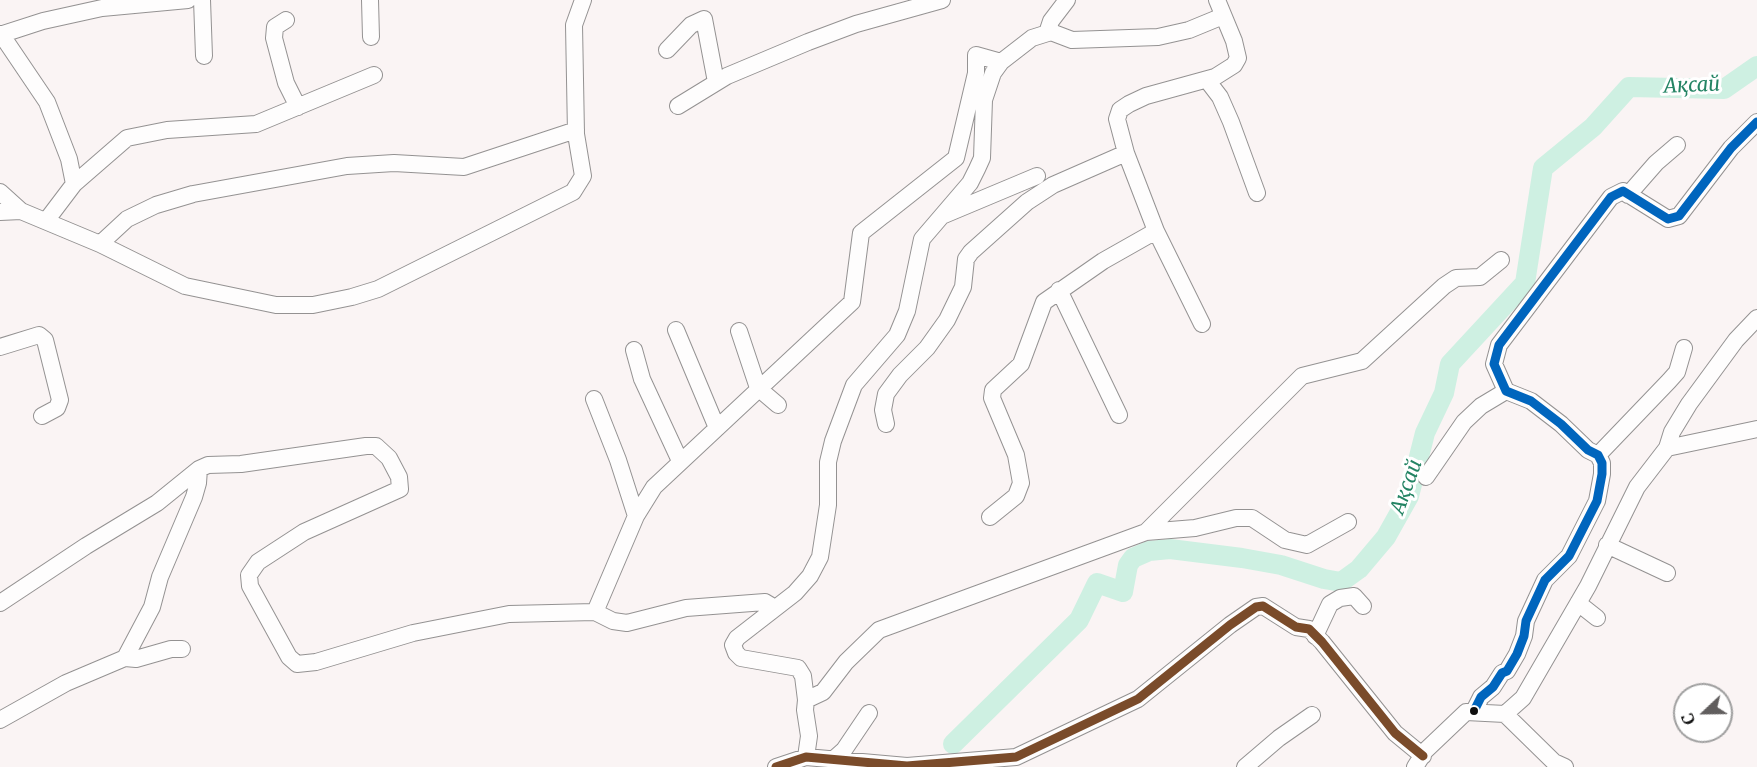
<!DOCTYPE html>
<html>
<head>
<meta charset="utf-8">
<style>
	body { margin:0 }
	#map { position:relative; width:1757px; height:767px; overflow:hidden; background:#faf4f4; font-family:Merriweather,serif }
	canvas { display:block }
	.north { position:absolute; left:1673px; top:683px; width:60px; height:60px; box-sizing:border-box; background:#fff; border:2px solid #9f9f9f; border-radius:50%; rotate:248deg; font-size:16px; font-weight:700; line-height:24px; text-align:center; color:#0e0e0e }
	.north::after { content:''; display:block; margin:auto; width:21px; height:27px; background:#615e5e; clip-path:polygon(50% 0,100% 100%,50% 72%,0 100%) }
</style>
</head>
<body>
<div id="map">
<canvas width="1757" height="767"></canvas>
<div class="north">С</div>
</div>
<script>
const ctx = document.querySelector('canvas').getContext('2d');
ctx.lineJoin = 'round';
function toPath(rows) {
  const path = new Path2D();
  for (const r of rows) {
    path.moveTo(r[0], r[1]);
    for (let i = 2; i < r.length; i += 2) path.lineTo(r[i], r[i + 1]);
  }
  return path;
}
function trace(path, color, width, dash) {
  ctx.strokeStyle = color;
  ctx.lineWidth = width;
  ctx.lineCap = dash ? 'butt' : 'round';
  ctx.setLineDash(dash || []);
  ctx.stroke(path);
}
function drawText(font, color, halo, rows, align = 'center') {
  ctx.font = font + ' Merriweather,serif';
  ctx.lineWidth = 6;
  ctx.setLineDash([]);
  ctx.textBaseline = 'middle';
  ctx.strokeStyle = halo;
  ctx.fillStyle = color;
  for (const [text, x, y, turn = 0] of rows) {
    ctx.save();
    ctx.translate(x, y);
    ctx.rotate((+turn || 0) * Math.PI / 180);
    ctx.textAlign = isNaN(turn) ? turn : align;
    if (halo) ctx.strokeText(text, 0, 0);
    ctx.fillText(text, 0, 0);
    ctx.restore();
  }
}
trace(toPath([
	[953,744,1079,620,1097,583,1123,592,1128,565,1133,558,1149,551,1170,549,1242,558,1281,565,1324,579,1341,582,1359,569,1386,537,1409,496,1425,433,1444,393,1450,364,1525,283,1543,168,1593,127,1629,87,1724,89,1757,66]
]), '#cef0e2', 20);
const minor = toPath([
	[202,0,204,56],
	[370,0,371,37],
	[286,20,275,27,274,38,286,83,298,107],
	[1047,33,1051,21,1067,0],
	[1,34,47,102,69,159,74,184,46,221],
	[0,35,43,21,102,8,188,0],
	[667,50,691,25,704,19,716,82],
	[1207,80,1220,97,1231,122,1257,193],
	[678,106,727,76,808,42,856,24,942,0],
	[74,184,127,138,167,130,256,124,374,75],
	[0,192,21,211],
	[1628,195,1656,163,1677,145],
	[0,212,21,211,100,244,185,286,276,305,313,305,352,297,378,289,573,192,583,176,576,134,574,25,583,0],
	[944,215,1037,176],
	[100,244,127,219,156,205,193,194,347,166,394,163,464,167,576,130],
	[1059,290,1119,415],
	[1202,324,1156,231,1126,153,1117,119,1120,110,1129,104,1146,96,1215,77,1234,65,1238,58,1234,41,1217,0],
	[676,330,717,428],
	[739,331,758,388,778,405],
	[0,347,39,335,45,340,60,400,57,408,42,416],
	[634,350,642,379,680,461],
	[594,399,618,460,636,516],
	[886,424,883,410,886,394,900,375,927,348,947,320,963,287,966,259,971,252,1027,202,1053,185,1126,153],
	[1667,448,1757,429],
	[1598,455,1669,381,1677,372,1684,348],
	[1426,477,1464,422,1481,406,1506,391],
	[990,517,1016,496,1021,483,1016,455,992,398,993,390,1021,364,1044,302,1103,261,1156,231],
	[1146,532,1195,528,1236,518,1252,518,1285,540,1307,545,1348,522],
	[1607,545,1667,573],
	[0,603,86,546,157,503,199,469,208,465,241,464,366,446,376,446,389,458,399,477,400,489,304,532,258,562,249,575,250,586,289,657,297,664,316,662,413,633,509,614,595,612,613,621,627,623,686,608,765,602,775,608],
	[1578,603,1597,618],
	[595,612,636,516,654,487,852,302,861,233,956,158,976,73,976,55,1001,62],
	[1315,636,1330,604,1340,598,1354,596,1363,606],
	[125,658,136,659,171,649,182,649],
	[806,700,823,692,846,662,879,630,1146,532,1302,376,1362,361,1444,286,1456,278,1480,277,1501,260],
	[1474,711,1481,697,1493,687,1502,673,1507,671,1517,654,1524,636,1526,621,1545,580,1569,556,1597,501,1602,474,1602,463,1598,455,1588,450,1561,424,1531,401,1506,391,1494,364,1499,345,1611,197,1623,191,1668,219,1679,216,1731,148,1757,122],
	[1505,714,1554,762,1565,767],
	[0,720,66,683,125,658,152,607,160,577,194,497,198,483,199,469],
	[806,757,809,736,805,710,806,700,803,676,798,668,741,658,736,653,733,645,737,638,795,593,810,576,820,557,828,505,828,462,833,441,854,385,897,335,907,311,922,239,970,183,977,169,982,158,984,100,993,73,1001,62,1032,38,1051,32,1072,40,1158,37,1189,30,1223,16],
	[835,758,844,750,869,713],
	[776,767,806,757,907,766,1016,757,1138,699,1230,625,1256,607,1263,606,1296,627,1309,629,1322,642,1395,733,1423,756],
	[1245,767,1279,738,1312,715],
	[1415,767,1425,751,1466,712,1505,714,1523,698,1588,586,1637,487,1667,448,1672,432,1689,404,1736,340,1757,318]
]);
trace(minor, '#949292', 18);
trace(minor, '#fefdfd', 16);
trace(toPath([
	[1474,711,1481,697,1493,687,1502,673,1507,671,1517,654,1524,636,1526,621,1545,580,1569,556,1597,501,1602,474,1602,463,1598,455,1588,450,1561,424,1531,401,1506,391,1494,364,1499,345,1611,197,1623,191,1668,219,1679,216,1731,148,1757,122]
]), '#0065bd', 9);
trace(toPath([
	[776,767,806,757,907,766,1016,757,1138,699,1230,625,1256,607,1263,606,1296,627,1309,629,1322,642,1395,733,1423,756]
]), '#7a4b2a', 9);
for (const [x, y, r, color] of [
	[1474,711,5,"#0e0e0e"]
]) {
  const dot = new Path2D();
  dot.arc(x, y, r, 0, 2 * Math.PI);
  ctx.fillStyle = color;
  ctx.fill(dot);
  trace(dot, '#fff', 2);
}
drawText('italic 20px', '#248464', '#fff', [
	["Ақсай",1692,86,-2],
	["Ақсай",1407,487,-70]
]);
</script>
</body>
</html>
